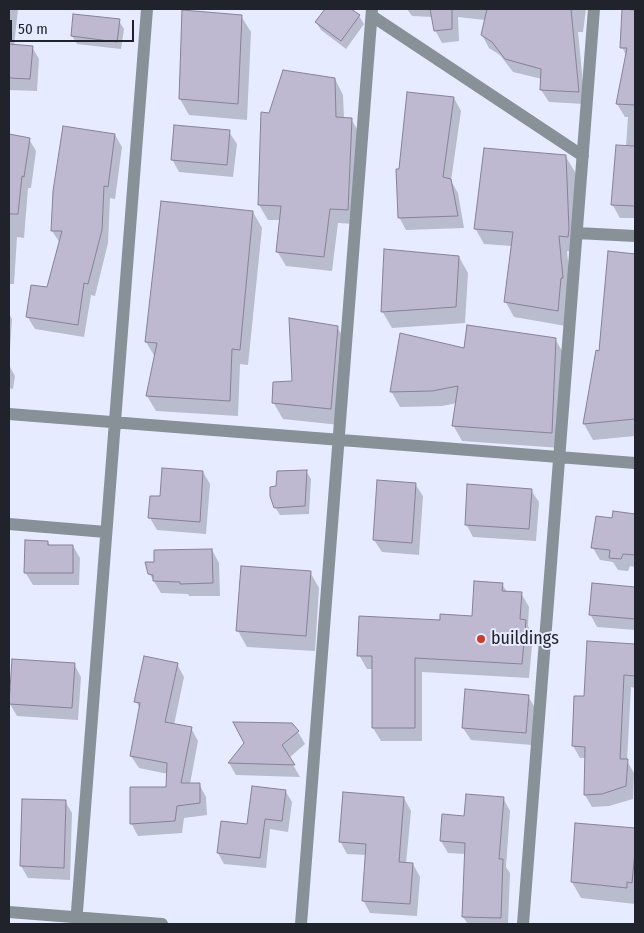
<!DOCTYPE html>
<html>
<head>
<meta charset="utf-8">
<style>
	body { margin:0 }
	#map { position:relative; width:644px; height:933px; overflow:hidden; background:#e6ebff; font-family:"Fira Sans Condensed",sans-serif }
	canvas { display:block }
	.frame { position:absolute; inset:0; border:10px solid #21232c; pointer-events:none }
	.scale { position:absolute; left:10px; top:20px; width:124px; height:22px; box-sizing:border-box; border:2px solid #21232c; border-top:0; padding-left:6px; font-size:15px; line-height:18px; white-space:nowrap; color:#21232c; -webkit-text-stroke:4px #e6ebff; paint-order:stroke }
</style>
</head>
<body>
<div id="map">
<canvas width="644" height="933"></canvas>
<div class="frame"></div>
<div class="scale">50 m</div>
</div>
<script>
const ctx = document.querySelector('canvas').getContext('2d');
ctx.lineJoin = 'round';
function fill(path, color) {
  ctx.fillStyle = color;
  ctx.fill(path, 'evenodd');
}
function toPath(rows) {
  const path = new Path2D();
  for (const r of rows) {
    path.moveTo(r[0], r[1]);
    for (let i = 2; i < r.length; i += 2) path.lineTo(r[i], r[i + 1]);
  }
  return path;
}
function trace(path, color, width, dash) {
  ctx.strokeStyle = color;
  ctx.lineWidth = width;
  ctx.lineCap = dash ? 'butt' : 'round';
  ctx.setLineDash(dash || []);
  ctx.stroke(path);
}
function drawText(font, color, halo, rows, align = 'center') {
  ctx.font = font + ' "Fira Sans Condensed",sans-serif';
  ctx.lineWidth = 4;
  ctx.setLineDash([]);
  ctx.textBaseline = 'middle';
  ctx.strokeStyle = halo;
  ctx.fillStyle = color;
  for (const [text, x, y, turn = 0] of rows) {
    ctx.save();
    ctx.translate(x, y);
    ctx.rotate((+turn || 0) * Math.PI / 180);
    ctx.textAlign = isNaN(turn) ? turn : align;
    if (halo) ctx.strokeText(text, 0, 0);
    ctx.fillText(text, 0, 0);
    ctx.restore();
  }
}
fill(toPath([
	[9,9,18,9,14,46,32,47,39,59,37,91,9,90],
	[326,9,349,9,359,16,364,24,346,49,321,30,316,22],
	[407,9,586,9,583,32,578,32,585,104,549,102,541,90,542,79,513,72,500,55,489,48,482,35,485,20,458,17,459,41,442,43,435,30,433,17,412,16],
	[633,9,635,9,635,218,620,218,612,204,626,147,628,117,625,117,617,104,627,57,622,47],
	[241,16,251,32,247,120,189,115,180,99],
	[119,21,124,29,121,49,77,44,72,36],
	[335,79,343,95,344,118,351,119,360,134,356,224,338,223,332,271,286,266,277,251,280,220,268,220,259,205],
	[454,98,461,111,451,181,458,193,464,228,406,230,399,217,400,171],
	[229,132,237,144,233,177,179,172,172,159],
	[9,135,29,139,36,151,31,188,28,188,24,238,17,237,14,284,9,284],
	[115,135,122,147,115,199,110,198,108,243,95,296,91,295,84,337,35,329,27,316,48,289,60,243,52,231],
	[566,157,575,172,576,252,567,251,571,293,566,326,514,317,505,301,512,246,484,244,475,228],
	[253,212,262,228,248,365,240,364,238,416,156,411,147,396,155,357,146,342],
	[609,252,635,256,635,436,593,440,584,424,600,352],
	[459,257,468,273,465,323,392,328,382,311],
	[9,314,12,319,9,365,15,376,13,389,9,388],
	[337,327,347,343,340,425,283,419,273,402,294,382],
	[555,339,564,354,561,448,462,441,453,425,457,403,442,406,400,407,391,391,465,350],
	[306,471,311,479,309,514,280,515,275,507],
	[203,472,210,484,206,534,157,530,150,518,161,498],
	[415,484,423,496,419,555,382,552,374,540],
	[531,490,539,502,536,541,473,537,466,524],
	[614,512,635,515,635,567,630,566,628,571,618,570,613,562,600,560,593,548,613,520],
	[48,542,50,546,73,546,80,558,79,585,33,585,25,572],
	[212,550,219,563,220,596,189,596,188,594,161,593,149,573,156,563],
	[310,572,319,588,315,651,247,647,238,631],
	[502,584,507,592,521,593,529,607,528,626,533,635,529,678,422,672,422,741,381,741,373,728,373,669,367,669,359,655,441,621,473,617],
	[593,585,635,589,635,630,597,627,590,614],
	[588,642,635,645,635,688,631,687,627,761,634,773,633,799,609,806,592,807,585,795,586,758,580,758,573,746,585,697],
	[74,664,81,677,78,720,17,716,10,704],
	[177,664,184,677,174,725,191,728,198,741,190,784,199,784,206,797,207,815,184,818,182,833,138,836,131,823,167,788,168,774,139,768,131,756,140,709,136,701],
	[528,696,535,708,532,745,471,740,463,728],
	[298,732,305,744,289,758,300,777,236,775,229,763,246,743],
	[286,792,292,802,288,832,270,829,266,868,224,864,218,853],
	[404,798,411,811,406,864,413,864,420,877,417,916,370,913,363,900,367,855,347,854,340,841],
	[503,798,510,811,506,867,510,873,508,924,468,924,463,917,466,854,448,853,441,841,465,817],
	[23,800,65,801,72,813,70,880,28,878,21,866],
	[576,825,635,829,635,904,581,898,572,882]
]), '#0003');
const building = toPath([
	[325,9,351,9,360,15,341,41,315,22,325,9],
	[430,9,452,9,452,29,434,31,430,9],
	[487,9,571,9,579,92,540,90,541,69,505,59,492,42,481,35,487,9],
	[622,9,635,10,635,105,616,104,627,48,620,48,622,9],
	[182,10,242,15,238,104,179,99,182,10],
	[73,14,120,19,117,42,71,36,73,14],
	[9,44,33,46,30,79,9,78,9,44],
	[283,70,335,78,336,117,352,118,348,210,330,209,324,257,276,252,281,206,258,205,261,112,269,113,283,70],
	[407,92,454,97,443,177,451,179,458,216,398,218,396,169,399,169,407,92],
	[174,125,230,130,227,165,171,160,174,125],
	[63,126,115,134,108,187,104,186,102,230,88,284,84,283,78,325,26,317,31,285,47,287,62,231,51,231,53,191,63,126],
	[9,134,30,138,24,177,22,176,18,214,9,214,9,134],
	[616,145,635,146,635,206,611,205,616,145],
	[484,148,566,155,569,229,568,237,559,236,563,278,561,278,558,311,504,302,513,232,474,229,484,148],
	[161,201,253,211,240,350,232,349,230,401,146,396,157,343,145,342,161,201],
	[384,249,459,256,456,307,381,312,384,249],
	[608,251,635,254,635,419,583,424,596,350,599,351,608,251],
	[289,318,338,326,331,409,272,403,273,382,292,381,289,318],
	[467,325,556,338,552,433,452,426,458,386,432,391,390,392,400,333,464,348,467,325],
	[162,468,203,471,200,522,148,518,150,496,160,496,162,468],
	[307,470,305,506,274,508,270,496,270,487,276,486,277,471,307,470],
	[377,480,416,483,412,543,373,540,377,480],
	[467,484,532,489,529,529,465,525,467,484],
	[613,511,635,514,635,555,623,554,621,559,609,558,610,550,591,548,596,516,612,518,613,511],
	[25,540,48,541,48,545,73,545,73,573,24,573,25,540],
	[212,549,213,583,180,584,180,582,153,581,153,575,148,574,145,562,154,562,154,550,212,549],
	[241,566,311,571,306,636,236,631,241,566],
	[474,581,503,583,502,591,522,592,520,619,526,620,522,664,415,658,415,728,372,728,372,656,357,656,359,616,440,620,440,614,472,616,474,581],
	[592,583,635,587,635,619,589,615,592,583],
	[587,641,635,644,635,676,624,675,620,759,628,759,626,786,602,794,584,795,585,747,572,746,574,696,584,696,587,641],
	[144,656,178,663,165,722,192,727,181,783,200,783,200,803,177,806,175,821,130,824,130,787,166,787,167,763,130,756,140,703,134,702,144,656],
	[12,659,75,663,72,708,9,704,12,659],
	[465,689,529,695,526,733,462,728,465,689],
	[233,722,292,723,299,731,282,745,295,765,228,763,244,743,233,722],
	[252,786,286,790,282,821,265,819,260,858,217,853,221,821,247,824,252,786],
	[343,792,404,797,399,862,413,863,410,904,362,901,366,844,339,842,343,792],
	[466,794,504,797,499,859,503,859,501,918,462,917,465,843,440,841,442,814,464,816,466,794],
	[22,799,66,800,64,868,20,866,22,799],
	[575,823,635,828,635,851,632,883,627,882,627,888,571,882,575,823]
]);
fill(building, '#beb8d0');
trace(building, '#878197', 1);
trace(toPath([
	[372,16,583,156],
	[577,233,635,236],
	[9,414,635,463],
	[9,524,106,532],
	[9,912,162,924],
	[76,924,147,9],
	[301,924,372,9],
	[523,924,594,9]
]), '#889098', 12);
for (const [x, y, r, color] of [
	[481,639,5,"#c93d29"]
]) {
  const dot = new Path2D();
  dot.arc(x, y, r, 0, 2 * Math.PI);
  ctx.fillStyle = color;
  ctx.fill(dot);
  trace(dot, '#e6ebff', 2);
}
drawText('18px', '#21232c', '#e6ebff', [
	["buildings",491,639]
], 'left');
</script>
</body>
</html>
